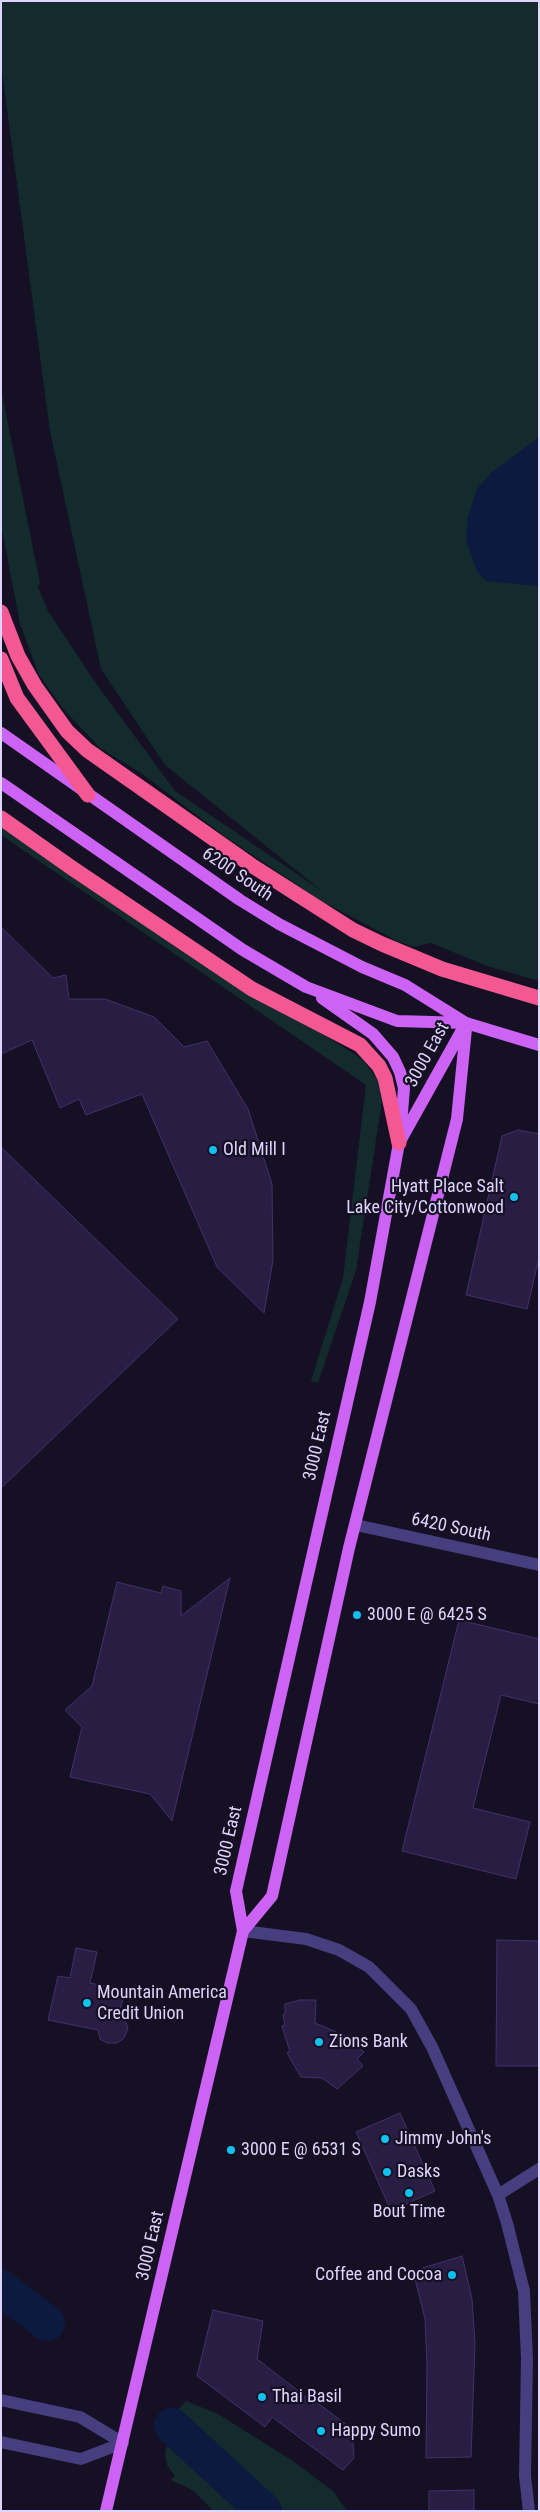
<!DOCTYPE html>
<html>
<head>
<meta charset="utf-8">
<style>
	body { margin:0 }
	#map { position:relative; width:540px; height:2512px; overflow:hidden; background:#151023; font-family:"Roboto Condensed",sans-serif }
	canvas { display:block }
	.frame { position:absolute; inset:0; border:2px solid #ddd5fc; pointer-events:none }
</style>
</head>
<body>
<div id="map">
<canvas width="540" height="2512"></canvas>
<div class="frame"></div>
</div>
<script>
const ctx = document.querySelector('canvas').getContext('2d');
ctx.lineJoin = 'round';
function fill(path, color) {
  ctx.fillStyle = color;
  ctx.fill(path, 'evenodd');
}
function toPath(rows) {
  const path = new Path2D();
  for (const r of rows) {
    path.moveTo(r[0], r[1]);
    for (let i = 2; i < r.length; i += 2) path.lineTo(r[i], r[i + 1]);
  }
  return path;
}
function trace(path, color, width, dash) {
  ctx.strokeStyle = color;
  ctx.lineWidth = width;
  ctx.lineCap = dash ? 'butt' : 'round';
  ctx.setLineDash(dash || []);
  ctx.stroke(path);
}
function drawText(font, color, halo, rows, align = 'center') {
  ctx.font = font + ' "Roboto Condensed",sans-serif';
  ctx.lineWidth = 4.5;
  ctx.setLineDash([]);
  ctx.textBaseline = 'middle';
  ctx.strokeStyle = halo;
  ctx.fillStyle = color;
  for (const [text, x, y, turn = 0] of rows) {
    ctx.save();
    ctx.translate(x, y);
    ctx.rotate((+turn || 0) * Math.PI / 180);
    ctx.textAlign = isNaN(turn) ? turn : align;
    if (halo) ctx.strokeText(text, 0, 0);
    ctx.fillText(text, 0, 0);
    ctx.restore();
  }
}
fill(toPath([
	[1,1,539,1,539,981,487,966,431,943,414,947,397,941,318,899,223,835,141,773,100,748,64,710,39,675,20,624,1,524,1,389,40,583,38,587,48,611,95,682,175,791,322,891,165,765,101,669,50,431,1,64],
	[1,826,62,869,362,1059,378,1080,382,1101,356,1270,318,1383,311,1381,343,1278,366,1085,1,835],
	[186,2401,218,2414,293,2461,333,2491,347,2511,213,2511,194,2491,171,2480,175,2476,167,2465,165,2453,176,2412]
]), '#132b2d');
fill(toPath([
	[539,437,539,586,486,581,477,571,466,540,468,516,477,489,491,473]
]), '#0d1a3f');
trace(toPath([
	[1,2288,47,2323],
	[172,2426,264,2511]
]), '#0d1a3f', 36);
const building = toPath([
	[1,927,53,978,66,975,69,999,105,999,154,1017,184,1047,207,1041,248,1109,272,1184,273,1260,264,1313,217,1267,142,1094,86,1115,79,1099,60,1108,32,1040,1,1054,1,927],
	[518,1130,539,1134,539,1258,527,1309,466,1295,502,1136,518,1130],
	[1,1147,178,1319,1,1488,1,1147],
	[230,1578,172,1821,150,1794,70,1777,82,1727,65,1710,92,1686,117,1582,161,1593,163,1586,181,1591,181,1616,230,1578],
	[459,1620,539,1639,539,1704,501,1695,473,1808,530,1822,516,1879,402,1851,459,1620],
	[497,1940,539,1941,539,2066,496,2066,497,1940],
	[76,1948,97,1952,90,1983,125,1990,119,2015,126,2022,128,2029,124,2038,117,2043,107,2043,100,2039,98,2030,48,2020,58,1976,70,1978,76,1948],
	[300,2000,316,2000,315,2023,346,2036,364,2052,357,2059,363,2066,337,2089,322,2078,301,2077,287,2053,290,2052,282,2026,285,2025,283,2015,285,2014,285,2004,300,2000],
	[400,2113,435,2191,391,2211,356,2132,400,2113],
	[462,2256,472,2299,475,2343,471,2457,426,2458,427,2364,425,2319,413,2271,462,2256],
	[213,2310,263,2321,257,2359,310,2400,311,2398,352,2429,354,2458,343,2470,272,2417,265,2427,197,2376,213,2310],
	[474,2490,474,2511,429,2511,429,2491,474,2490]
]);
fill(building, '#291d43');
trace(building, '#43316d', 1);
trace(toPath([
	[356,1525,539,1565],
	[243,1931,306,1939,339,1950,369,1967,411,2009,432,2047,498,2195,507,2223,524,2291,527,2359,525,2476,529,2511],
	[498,2195,539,2169],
	[1,2400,80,2417,123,2443],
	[1,2442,81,2459,123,2443]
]), '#473e7f', 12);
trace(toPath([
	[1,733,240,900,279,924,362,967,405,985,466,1023,539,1045],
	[1,783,243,950,306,987,397,1021,466,1023],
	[322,998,373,1034,393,1057,400,1072,404,1088,400,1137],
	[243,1931,272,1896,349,1548,457,1119,466,1029],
	[106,2511,243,1931,236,1891,370,1302,399,1143,466,1023]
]), '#cd63f5', 12);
trace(toPath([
	[1,612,18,656,35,686,67,731,87,750,251,865,353,930,382,944,442,969,539,998],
	[1,659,17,698,88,795],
	[1,818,72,868,252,989,360,1045,379,1066,385,1078,399,1143]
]), '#f45893', 15);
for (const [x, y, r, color] of [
	[213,1150,5,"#0fc1ee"],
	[514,1197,5,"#0fc1ee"],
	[357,1615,5,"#0fc1ee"],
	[87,2003,5,"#0fc1ee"],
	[319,2042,5,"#0fc1ee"],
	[385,2139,5,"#0fc1ee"],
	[231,2150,5,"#0fc1ee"],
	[387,2172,5,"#0fc1ee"],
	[409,2193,5,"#0fc1ee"],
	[452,2275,5,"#0fc1ee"],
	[262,2397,5,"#0fc1ee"],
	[321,2431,5,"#0fc1ee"]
]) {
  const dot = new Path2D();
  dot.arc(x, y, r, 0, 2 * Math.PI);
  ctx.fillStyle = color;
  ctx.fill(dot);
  trace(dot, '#151023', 2);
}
drawText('18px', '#ddd5fc', '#151023', [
	["6200 South",237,875,34],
	["3000 East",428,1055,-61],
	["3000 East",318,1446,-77],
	["6420 South",451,1528,12],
	["3000 East",229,1841,-77],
	["3000 East",151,2246,-77]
]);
drawText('18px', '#ddd5fc', '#151023', [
	["Old Mill I",223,1150],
	["Hyatt Place Salt",504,1187,"right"],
	["Lake City/Cottonwood",504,1208,"right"],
	["3000 E @ 6425 S",367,1615],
	["Mountain America",97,1993],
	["Credit Union",97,2014],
	["Zions Bank",329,2042],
	["Jimmy John's",395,2139],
	["3000 E @ 6531 S",241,2150],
	["Dasks",397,2172],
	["Bout Time",409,2212,"center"],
	["Coffee and Cocoa",442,2275,"right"],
	["Thai Basil",272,2397],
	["Happy Sumo",331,2431]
], 'left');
</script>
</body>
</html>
